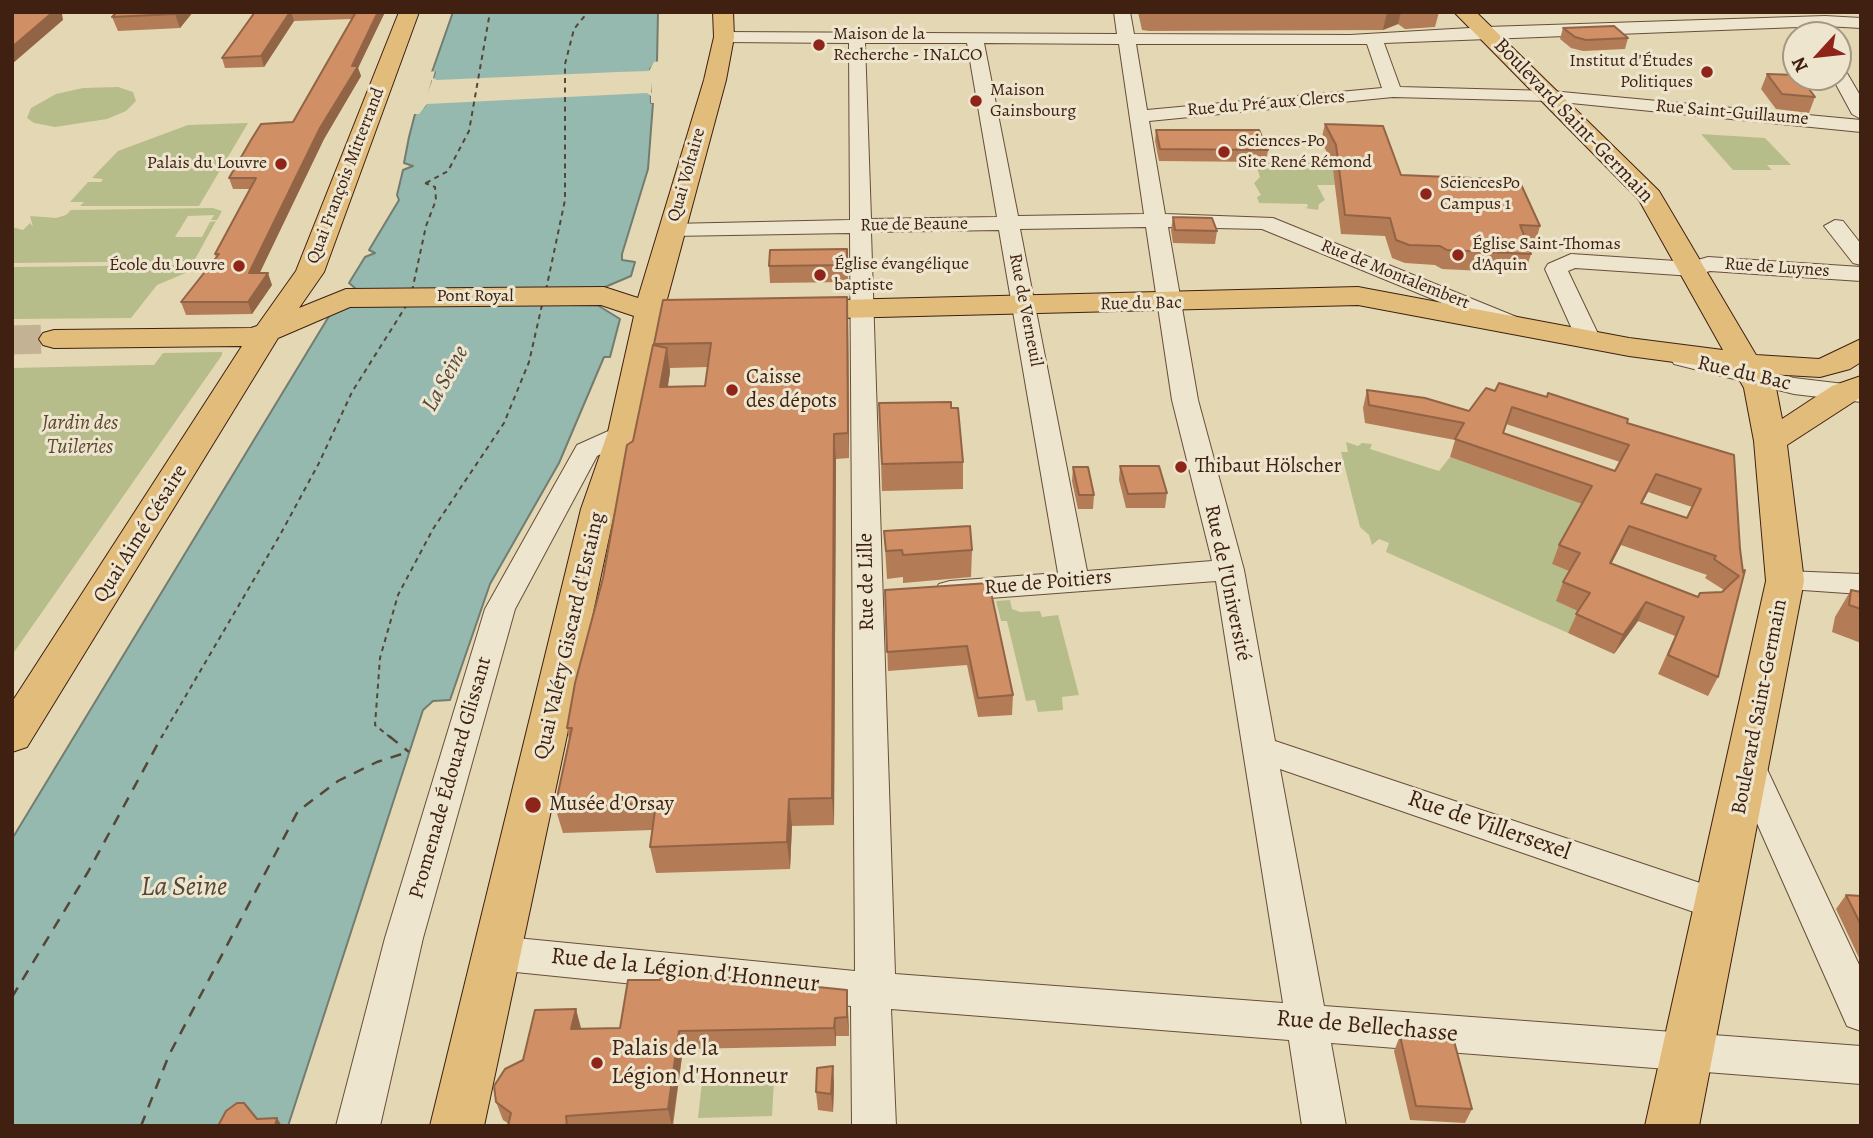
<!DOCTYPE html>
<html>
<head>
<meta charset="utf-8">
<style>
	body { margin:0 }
	#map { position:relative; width:1873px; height:1138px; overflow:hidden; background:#e4d7b3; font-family:Alegreya,serif }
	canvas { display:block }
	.frame { position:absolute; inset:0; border:14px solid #3f2011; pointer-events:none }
	.north { position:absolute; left:1782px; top:21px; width:70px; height:70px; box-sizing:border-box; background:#ede5ce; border:2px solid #a79682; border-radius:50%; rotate:243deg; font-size:19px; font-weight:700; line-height:28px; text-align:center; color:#3f2011 }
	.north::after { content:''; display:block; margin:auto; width:24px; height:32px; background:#8f2418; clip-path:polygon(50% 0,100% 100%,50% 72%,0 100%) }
</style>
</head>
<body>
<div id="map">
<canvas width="1873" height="1138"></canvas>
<div class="frame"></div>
<div class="north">N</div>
</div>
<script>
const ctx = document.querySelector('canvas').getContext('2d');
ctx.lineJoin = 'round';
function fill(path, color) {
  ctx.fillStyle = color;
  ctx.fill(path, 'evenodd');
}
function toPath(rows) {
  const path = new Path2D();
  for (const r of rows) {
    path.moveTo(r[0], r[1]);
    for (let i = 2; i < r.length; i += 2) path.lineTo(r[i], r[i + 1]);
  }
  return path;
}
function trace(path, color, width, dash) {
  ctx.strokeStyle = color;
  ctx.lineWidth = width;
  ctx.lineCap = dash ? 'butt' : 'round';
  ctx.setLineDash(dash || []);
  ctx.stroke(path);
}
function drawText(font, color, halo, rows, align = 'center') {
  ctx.font = font + ' Alegreya,serif';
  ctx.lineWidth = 6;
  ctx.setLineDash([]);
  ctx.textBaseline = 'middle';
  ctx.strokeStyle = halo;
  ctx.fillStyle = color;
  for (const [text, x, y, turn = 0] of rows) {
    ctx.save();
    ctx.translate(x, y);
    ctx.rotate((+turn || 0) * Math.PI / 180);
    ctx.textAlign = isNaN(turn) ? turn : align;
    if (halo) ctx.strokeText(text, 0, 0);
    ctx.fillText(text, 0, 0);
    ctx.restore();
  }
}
fill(toPath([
	[118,87,133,92,136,101,126,111,107,119,55,127,34,123,27,118,31,108,56,94,83,88],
	[248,123,199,206,80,206,84,202,70,202,88,182,101,182,103,179,92,178,118,151,188,125],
	[1701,134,1765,138,1791,165,1767,165,1772,170,1733,170],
	[1247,162,1332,162,1335,185,1317,185,1325,200,1319,204,1318,210,1305,208,1308,207,1307,204,1259,203,1257,197,1261,195,1254,183,1260,177,1257,168],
	[213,208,222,211,217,220,211,220,214,215,188,216,175,237,202,237,210,222,216,221,194,261,12,263,12,227,23,230,30,223,33,227,30,216,56,218,66,215,71,210],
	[191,265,188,272,157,285,131,318,12,319,12,267],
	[222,352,222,355,12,655,12,368,146,365,154,365,163,353],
	[1346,442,1358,446,1362,443,1372,444,1370,449,1439,471,1450,457,1585,505,1552,564,1572,572,1582,612,1568,633,1386,552,1389,543,1379,539,1372,545,1369,535,1360,527,1341,452,1348,452],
	[1010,600,1012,609,1020,612,1040,611,1042,617,1058,615,1079,695,1062,697,1063,710,1038,712,1035,700,1026,701,1007,621,1001,621,996,601],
	[774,1081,772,1116,698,1118,702,1082]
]), '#b7bd8a');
const water = toPath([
	[453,12,658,12,657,62,650,69,651,103,653,103,648,169,622,254,622,260,635,262,631,276,605,287,599,306,620,319,610,357,604,357,559,463,490,584,450,700,433,701,423,710,288,1126,12,1126,12,839,320,331,331,313,355,288,349,283,365,257,375,253,369,250,399,200,397,195,403,170,413,166,404,163,409,137,415,114,425,106,435,72,432,72,453,12]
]);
fill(water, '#95b9af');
trace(water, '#737c70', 2);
fill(toPath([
	[661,61,653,72,651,92,657,103,651,103,651,96,647,93,427,104,419,114,411,114,424,102,432,81,429,72,435,71,433,78,437,80,618,72,649,71,654,62]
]), '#e4d7b3');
trace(toPath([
	[426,183,448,171,469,131,490,12],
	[546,290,565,200,565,64,574,29,588,12],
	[412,291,426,226,436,200,435,187,425,183],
	[161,738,280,535,319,463,352,392,406,306],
	[391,738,375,725,380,658,398,595,433,529,504,423,529,362,542,305]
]), '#544638', 2, [5, 4.5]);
trace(toPath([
	[389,736,409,752],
	[12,997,88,872,162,736],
	[141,1126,169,1055,298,811,338,781,377,762,408,752]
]), '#544638', 2.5, [11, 9]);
trace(toPath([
	[12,340,54,339]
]), '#c3b293', 29, [29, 14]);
const minor = toPath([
	[1114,12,1130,12,1134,34,1350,35,1487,27,1825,16,1861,18,1861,28,1825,26,1384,43,1400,87,1551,91,1861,120,1861,132,1551,101,1393,97,1149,121,1165,214,1273,218,1524,320,1528,325,1524,330,1508,330,1262,229,1168,227,1198,400,1244,570,1275,741,1733,894,1739,905,1733,916,1720,921,1280,769,1324,1006,1861,1046,1861,1084,1331,1043,1346,1126,1302,1126,1289,1040,891,1009,896,1126,852,1126,851,1006,496,970,482,965,476,953,482,941,496,936,855,971,850,233,671,236,660,230,671,224,850,220,849,43,724,42,716,37,724,32,1117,34,1114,12],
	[865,43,967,43,997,217,871,219,865,43],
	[984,43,1119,44,1144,214,1018,216,984,43],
	[1136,44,1367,44,1382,88,1147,110,1136,44],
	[1146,227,1172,400,1212,561,1087,571,1020,229,1146,227],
	[999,230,1058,573,950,581,939,584,935,591,939,598,950,601,1216,581,1283,1003,895,974,871,232,999,230],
	[1838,67,1844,68,1861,97,1861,119,1852,114,1832,77,1838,77,1838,67],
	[1835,220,1843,221,1861,244,1861,265,1853,263,1824,226,1835,220],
	[1571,254,1691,262,1708,257,1861,267,1861,281,1710,271,1693,276,1575,268,1568,271,1600,338,1597,343,1588,345,1579,343,1576,338,1545,269,1548,264,1571,254],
	[1683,352,1794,378,1861,386,1861,402,1794,394,1674,364,1671,359,1674,354,1683,352],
	[624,424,633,426,637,432,633,438,597,456,515,609,423,938,380,1126,336,1126,385,938,485,609,577,445,624,424],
	[1785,571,1861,574,1861,594,1774,588,1770,581,1774,574,1785,571],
	[1749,754,1761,758,1766,767,1861,969,1861,1031,1847,1026,1732,767,1737,758,1749,754]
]);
const major = toPath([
	[399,12,419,12,324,272,299,308,346,289,604,287,638,298,704,80,714,37,713,12,733,12,734,37,726,80,666,303,709,302,719,305,723,311,719,317,709,320,662,320,640,432,615,509,484,1126,430,1126,581,509,608,432,634,316,601,305,350,307,278,338,27,747,12,752,12,702,242,346,54,348,43,345,39,339,43,333,54,330,251,328,257,326,296,271,399,12],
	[1454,12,1476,12,1659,191,1756,355,1819,359,1861,339,1861,362,1850,369,1820,377,1768,374,1776,388,1782,419,1832,386,1861,376,1861,397,1787,445,1804,581,1699,1126,1645,1126,1766,581,1754,441,1744,388,1734,370,1629,356,1358,305,799,319,789,316,785,310,789,304,799,301,1358,287,1629,338,1723,350,1639,200,1454,12]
]);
trace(minor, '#684e3a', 2);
trace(major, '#3f2011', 2);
fill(minor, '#ede5ce');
fill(major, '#e2bc7a');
fill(toPath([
	[193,12,180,28,118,31,112,17],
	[254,12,385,12,358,68,361,76,324,139,259,273,272,285,252,314,186,315,181,302,216,258,215,254,250,189,233,189,229,178,293,122,352,19,294,21,264,67,225,68,222,58],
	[1138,12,1439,12,1435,27,1405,29,1398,24,1383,30,1149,31,1142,30],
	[1563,28,1628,38,1625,49,1583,51,1571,48,1560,39],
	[1767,74,1815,97,1809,113,1776,109,1761,89],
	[1325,124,1401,175,1540,226,1535,244,1527,244,1531,254,1525,273,1442,269,1435,265,1405,263,1392,258,1385,236,1341,234,1332,162,1321,141],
	[1156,130,1268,150,1266,162,1159,161,1155,141],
	[1173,217,1217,231,1215,244,1173,243,1171,230],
	[847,249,848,282,770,283,769,266],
	[848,320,849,458,836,459,834,825,792,826,790,869,656,873,650,847,652,830,563,833,555,807,569,739,567,728,603,578,654,344],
	[708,367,705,386,668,387,670,372,670,368],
	[1486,388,1627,423,1734,455,1740,549,1743,572,1718,677,1708,696,1658,674,1675,636,1638,621,1614,654,1568,633,1578,611,1556,601,1563,582,1569,571,1552,564,1559,545,1582,504,1450,457,1455,440,1365,423,1363,408,1367,390,1469,411],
	[1506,424,1620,462,1615,471,1503,433],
	[1648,492,1692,507,1687,518,1642,503],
	[1621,545,1707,575,1705,578,1724,590,1722,592,1698,597,1611,564],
	[879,403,963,462,963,489,882,491],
	[1120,466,1167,493,1165,508,1126,508,1119,480],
	[1073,467,1094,495,1093,509,1078,509,1072,481],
	[884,531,972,550,971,577,903,583,903,577,887,579],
	[989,583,1013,695,1012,715,978,717,967,665,888,671,885,590],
	[1851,590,1861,592,1861,643,1832,632,1835,617],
	[1846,895,1861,896,1861,962,1836,909],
	[847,990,849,1036,836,1036,836,1046,683,1049,673,1126,508,1126,509,1124,503,1120,496,1102,523,1060,581,1029,620,1028],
	[1400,1036,1472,1109,1465,1123,1410,1120,1394,1051],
	[833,1066,834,1084,833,1112,818,1110,816,1092]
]), '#b37b56');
fill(toPath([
	[53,12,64,12,62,14,63,20,12,64,12,47],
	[177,12,193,12,180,28,175,14],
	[290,12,291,12,294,21,264,67,261,56],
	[378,12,385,12,358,68,361,76,324,139,254,285,249,273],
	[1387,12,1401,12,1398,24,1383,30],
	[268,273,272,285,252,314,248,302],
	[847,297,848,320,849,458,848,433],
	[667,348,670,372,663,412,660,387],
	[834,434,836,459,834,825,832,798],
	[1656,474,1648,492,1633,521,1641,503],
	[1629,526,1621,545,1602,582,1610,563],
	[1646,602,1638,621,1614,654,1623,635],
	[789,799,792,826,790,869,787,842],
	[847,990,848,1008,849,1036,847,1017],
	[576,1009,581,1028,577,1047,571,1029],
	[835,1018,836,1036,836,1046,834,1028],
	[679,1031,683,1049,672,1126,668,1109],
	[833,1066,834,1084,833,1112,831,1094],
	[277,1118,282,1126,275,1126]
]), '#926446');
const building = toPath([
	[12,12,53,12,12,47,12,12],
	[117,12,177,12,175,14,112,17,117,12],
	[255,12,290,12,261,56,222,58,255,12],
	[356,12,378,12,352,66,358,66,320,128,249,273,268,273,248,302,181,302,219,254,215,254,256,178,229,178,251,140,261,124,293,122,356,12],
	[1614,26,1628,38,1586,40,1575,37,1563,28,1614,26],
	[1767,74,1796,75,1796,77,1800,77,1815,97,1782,94,1767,74],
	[1325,124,1383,126,1401,175,1519,180,1540,226,1520,225,1531,254,1447,250,1440,246,1409,245,1396,240,1390,218,1345,215,1336,145,1325,124],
	[1156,130,1259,130,1268,150,1160,149,1156,130],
	[1173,217,1212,218,1217,231,1175,230,1173,217],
	[847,249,847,265,769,266,770,250,847,249],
	[847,297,848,433,834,434,832,798,789,799,787,842,650,847,656,803,555,807,572,728,567,728,575,683,603,578,627,445,633,441,653,345,667,348,660,387,705,386,711,343,654,344,663,300,847,297],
	[1499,383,1547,397,1548,393,1628,419,1627,423,1734,455,1740,549,1743,572,1745,570,1718,677,1668,655,1684,617,1646,602,1623,635,1576,614,1590,593,1563,582,1580,553,1559,545,1592,486,1455,439,1464,423,1369,405,1367,390,1425,398,1469,411,1486,388,1495,391,1499,383],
	[1512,407,1629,445,1615,471,1503,433,1512,407],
	[1656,474,1701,489,1687,518,1641,503,1656,474],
	[1629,526,1716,556,1714,559,1739,576,1722,592,1700,593,1698,597,1610,563,1629,526],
	[951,402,951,408,958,408,963,462,882,464,879,403,951,402],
	[1120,466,1159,466,1167,493,1128,494,1120,466],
	[1073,467,1088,467,1094,495,1079,495,1073,467],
	[970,526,972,550,903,555,902,550,886,551,884,531,970,526],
	[989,583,1013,695,978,698,967,646,887,652,885,590,989,583],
	[1851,590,1861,592,1861,609,1849,605,1851,590],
	[1846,895,1861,896,1861,925,1846,895],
	[663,971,847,990,847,1017,835,1018,834,1028,679,1031,668,1109,566,1116,567,1126,508,1126,511,1113,496,1102,494,1086,505,1069,523,1060,535,1010,576,1009,571,1029,620,1028,628,980,660,980,663,971],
	[1400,1036,1454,1041,1472,1109,1416,1106,1400,1036],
	[833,1066,831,1094,816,1092,817,1068,833,1066],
	[237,1103,244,1103,257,1119,277,1118,275,1126,218,1126,226,1111,237,1103]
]);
fill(building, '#d08f64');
trace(building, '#926446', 2);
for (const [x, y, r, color] of [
	[819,45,7,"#8f2418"],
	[1707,72,7,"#8f2418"],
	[976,101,7,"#8f2418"],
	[1224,152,7,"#8f2418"],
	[281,164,7,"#8f2418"],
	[1426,194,7,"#8f2418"],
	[1458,255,7,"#8f2418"],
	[239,266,7,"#8f2418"],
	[820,275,7,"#8f2418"],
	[732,390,7,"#8f2418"],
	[1181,467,7,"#8f2418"],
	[533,805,9,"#8f2418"],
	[597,1063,7,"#8f2418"]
]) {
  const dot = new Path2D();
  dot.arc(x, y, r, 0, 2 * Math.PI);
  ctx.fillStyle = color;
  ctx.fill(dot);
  trace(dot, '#ede5ce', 2.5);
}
drawText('18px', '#3f2011', '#ede5ce', [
	["Maison de la",833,35],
	["Recherche - INaLCO",833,56],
	["Institut d'Études",1693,62,"right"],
	["Politiques",1693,83,"right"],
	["Maison",990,91],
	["Gainsbourg",990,112],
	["Sciences-Po",1238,142],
	["Site René Rémond",1238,163],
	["Palais du Louvre",267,164,"right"],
	["SciencesPo",1440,184],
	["Campus 1",1440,205],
	["Église Saint-Thomas",1472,245],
	["d'Aquin",1472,266],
	["Église évangélique",834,265],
	["baptiste",834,286],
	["École du Louvre",225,266,"right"]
], 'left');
drawText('18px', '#3f2011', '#ede5ce', [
	["Rue du Pré aux Clercs",1266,104,-5],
	["Rue Saint-Guillaume",1732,113,5],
	["Quai Voltaire",687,175,-74],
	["Quai François Mitterrand",346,176,-69],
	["Rue de Beaune",914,225,-1],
	["Rue de Luynes",1777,268,4],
	["Rue de Montalembert",1395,275,22],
	["Pont Royal",475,297],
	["Rue du Bac",1141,304,-1],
	["Rue de Verneuil",1025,310,79]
]);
drawText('21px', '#3f2011', '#ede5ce', [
	["Boulevard Saint-Germain",1573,121,46],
	["Rue du Bac",1744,374,13],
	["Quai Aimé Césaire",141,534,-58],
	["Rue de Lille",867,582,-91],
	["Rue de Poitiers",1048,583,-5],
	["Rue de l'Université",1227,583,78],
	["Quai Valéry Giscard d'Estaing",570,636,-77],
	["Boulevard Saint-Germain",1760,707,-79],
	["Promenade Édouard Glissant",451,778,-74]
]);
drawText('21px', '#3f2011', '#ede5ce', [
	["Caisse",746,378],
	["des dépots",746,402],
	["Thibaut Hölscher",1195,467],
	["Musée d'Orsay",549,805]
], 'left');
drawText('italic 21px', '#5d472f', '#ede5ce', [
	["Jardin des",80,424],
	["Tuileries",80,448]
]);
drawText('italic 23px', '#544638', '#ede5ce', [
	["La Seine",446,379,-61]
]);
drawText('24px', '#3f2011', '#ede5ce', [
	["Rue de Villersexel",1489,826,19],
	["Rue de la Légion d'Honneur",685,971,6],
	["Rue de Bellechasse",1367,1027,5]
]);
drawText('24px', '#3f2011', '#ede5ce', [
	["Palais de la",611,1049],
	["Légion d'Honneur",611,1077]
], 'left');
drawText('italic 28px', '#544638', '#ede5ce', [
	["La Seine",184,888]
]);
</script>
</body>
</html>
